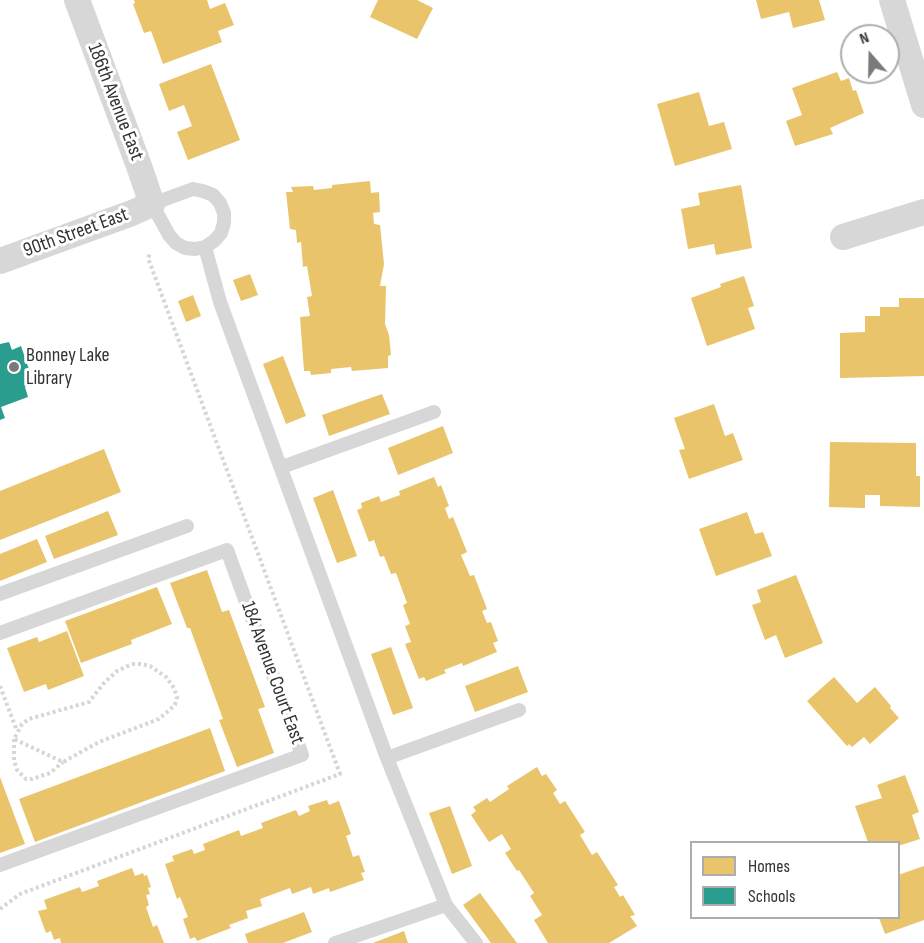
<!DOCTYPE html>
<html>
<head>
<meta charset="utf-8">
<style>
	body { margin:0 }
	#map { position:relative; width:924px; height:943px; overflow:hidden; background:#fff; font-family:"Sofia Sans Condensed",sans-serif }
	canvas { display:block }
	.legend { position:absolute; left:690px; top:841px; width:210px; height:78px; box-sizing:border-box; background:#fff; border:2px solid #adadad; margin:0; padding:8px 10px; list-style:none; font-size:18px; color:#333 }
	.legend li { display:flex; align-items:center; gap:12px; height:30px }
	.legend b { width:30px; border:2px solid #adadad }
	.north { position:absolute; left:840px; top:24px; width:60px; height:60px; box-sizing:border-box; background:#fff; border:2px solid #adadad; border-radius:50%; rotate:340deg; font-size:16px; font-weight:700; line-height:24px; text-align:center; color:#333 }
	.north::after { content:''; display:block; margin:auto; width:21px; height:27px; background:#7a7a7a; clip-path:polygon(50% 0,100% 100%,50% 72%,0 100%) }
</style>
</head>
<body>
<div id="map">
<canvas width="924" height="943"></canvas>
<ul class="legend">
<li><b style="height:16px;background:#e9c46a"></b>Homes</li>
<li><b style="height:16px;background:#2a9d8f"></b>Schools</li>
</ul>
<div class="north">N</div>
</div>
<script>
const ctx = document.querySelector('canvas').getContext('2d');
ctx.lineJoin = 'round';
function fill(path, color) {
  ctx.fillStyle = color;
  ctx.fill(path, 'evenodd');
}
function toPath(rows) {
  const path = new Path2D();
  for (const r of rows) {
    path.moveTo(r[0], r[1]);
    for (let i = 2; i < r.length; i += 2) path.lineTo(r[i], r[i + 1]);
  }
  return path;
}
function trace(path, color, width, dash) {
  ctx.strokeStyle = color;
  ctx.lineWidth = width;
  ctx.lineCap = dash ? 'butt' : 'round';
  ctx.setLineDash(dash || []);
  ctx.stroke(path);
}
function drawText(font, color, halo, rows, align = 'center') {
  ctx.font = font + ' "Sofia Sans Condensed",sans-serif';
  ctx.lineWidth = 6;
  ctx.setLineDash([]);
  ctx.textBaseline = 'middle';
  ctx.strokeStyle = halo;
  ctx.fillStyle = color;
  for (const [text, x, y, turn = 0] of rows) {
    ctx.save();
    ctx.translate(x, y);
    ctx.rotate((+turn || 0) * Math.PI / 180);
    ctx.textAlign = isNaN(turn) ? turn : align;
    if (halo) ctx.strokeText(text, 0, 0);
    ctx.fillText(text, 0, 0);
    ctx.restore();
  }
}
fill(toPath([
	[134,0,207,0,210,9,225,3,234,25,218,31,222,42,163,64,151,31,144,33,133,4,135,3],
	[378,0,417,0,433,8,417,39,370,17],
	[756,0,819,0,825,20,793,28,789,12,761,19],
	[211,64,240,140,188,160,177,132,192,126,184,105,169,111,159,84],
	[837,72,841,81,849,78,853,91,856,90,864,113,830,128,833,134,795,146,786,121,802,115,792,88],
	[699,92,709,126,724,122,732,149,675,166,657,104],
	[370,181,371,193,379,192,380,212,373,213,374,224,380,225,384,264,380,286,386,286,385,324,389,335,391,355,388,356,388,368,352,371,351,367,331,369,331,373,311,375,310,371,304,371,300,317,310,316,307,297,312,296,307,266,303,267,301,242,297,243,296,230,290,229,286,192,293,192,291,187,313,186,314,190,332,188,332,185],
	[741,185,752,248,716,255,714,244,688,249,681,209,700,205,698,193],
	[250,274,258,295,241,301,233,280],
	[744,276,754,306,748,308,755,329,707,346,691,298,721,287,720,284],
	[193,295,201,316,186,322,178,301],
	[899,298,924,298,924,376,840,378,840,333,865,332,865,316,880,316,880,307,899,307],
	[283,356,306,416,286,424,263,364],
	[382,394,390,414,329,436,322,415],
	[714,404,725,436,733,433,743,460,689,479,679,450,685,449,674,418],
	[443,426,453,453,398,475,388,448],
	[830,442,916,443,916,476,920,476,920,507,880,506,880,495,865,495,865,508,829,507],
	[104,449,121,492,0,540,0,491],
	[434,477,438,487,441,485,449,506,445,508,449,519,453,517,467,552,461,555,470,576,474,575,487,609,482,611,487,623,491,622,498,641,493,643,497,652,463,666,462,663,444,670,446,673,426,681,424,677,419,679,405,644,411,642,405,626,410,624,403,605,407,603,396,573,391,574,384,556,380,557,374,540,369,542,357,510,362,508,361,503,379,496,381,502,400,495,399,491],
	[333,490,357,556,337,563,313,498],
	[108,511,118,535,54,559,45,536],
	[747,512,755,534,763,532,772,556,716,576,699,529],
	[37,539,47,562,0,581,0,554],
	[207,570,222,612,229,610,265,707,258,709,274,753,237,767,219,720,223,719,190,628,187,628,170,583],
	[796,575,823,643,785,658,776,635,765,640,752,605,761,602,757,590],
	[157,587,172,624,131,640,132,644,81,663,65,621],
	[67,631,84,676,48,690,46,684,24,692,7,648,37,637,39,642],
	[391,647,413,708,393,715,371,654],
	[518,666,528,692,475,712,465,686],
	[834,677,857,703,875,687,891,706,890,708,899,718,870,744,864,737,852,747,849,744,847,746,807,701],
	[210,728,225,771,35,842,19,799],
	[537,767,542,776,546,774,557,790,553,793,560,804,565,801,585,832,580,835,592,855,597,852,618,885,614,887,620,897,623,895,635,915,630,916,637,926,609,943,548,943,534,920,542,915,530,896,534,893,519,870,517,871,505,853,511,849,502,834,489,842,471,815,476,811,473,807,487,798,490,802,509,789,507,786],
	[905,775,919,812,912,815,920,839,898,846,898,842,868,842,855,806,882,798,877,785],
	[0,777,25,844,0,853],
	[327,800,329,805,339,801,351,834,346,836,353,857,359,855,365,872,361,873,364,880,330,892,329,888,313,894,311,887,292,894,290,888,260,899,262,906,246,911,248,918,229,925,231,928,197,941,195,937,190,939,183,919,188,917,180,897,177,899,165,864,174,861,172,856,192,849,194,854,205,850,203,844,239,830,241,836,263,828,261,823,296,810,299,816,310,811,308,806],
	[450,806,472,866,452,874,429,813],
	[924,866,924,920,885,934,879,918,898,918,898,875],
	[132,868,135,876,143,873,144,876,147,875,151,887,148,888,150,894,146,895,149,905,146,907,153,927,157,925,164,943,61,943,60,938,54,940,51,931,46,933,38,911,47,909,44,900,80,887,82,892,99,886,97,881],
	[480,893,517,943,491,943,463,905],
	[304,912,312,932,283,943,248,943,245,934],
	[404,931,408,943,373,943]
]), '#e9c46a');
fill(toPath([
	[9,342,12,350,21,346,34,384,25,387,28,397,1,407,5,418,0,420,0,344]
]), '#2a9d8f');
trace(toPath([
	[132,664,142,664,150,666,166,677,174,688,177,697,175,705,159,719,99,742,63,762,14,739,22,724,29,719,89,702,103,684,117,671,132,664],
	[0,686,17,731],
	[14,739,14,760,17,770,26,779,32,779,50,773,63,762],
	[0,909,20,894,340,774,148,258,150,254]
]), '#d6d6d6', 4, [3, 3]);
trace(toPath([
	[193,189,203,191,213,195,220,203,224,213,224,223,221,233,214,241,205,247,195,249,185,248,176,243,169,235,152,204,193,189],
	[205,247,220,302,387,758,446,905,476,943],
	[282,467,434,412],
	[0,594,187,526],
	[0,633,227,550,302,755,0,865],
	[387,758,519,710],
	[335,943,446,905]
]), '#d7d7d7', 14);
trace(toPath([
	[892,0,924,105],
	[843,237,924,212],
	[0,261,132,213,152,204,139,166,77,0]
]), '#d7d7d7', 26);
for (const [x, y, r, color] of [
	[14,367,6,"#7a7a7a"]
]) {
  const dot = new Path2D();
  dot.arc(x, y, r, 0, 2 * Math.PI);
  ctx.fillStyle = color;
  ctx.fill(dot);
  trace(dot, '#fff', 2);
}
drawText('20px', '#333', '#fff', [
	["186th Avenue East",115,102,69],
	["90th Street East",76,233,-20],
	["184 Avenue Court East",272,673,70]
]);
drawText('20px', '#333', '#fff', [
	["Bonney Lake",26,356],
	["Library",26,379]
], 'left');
</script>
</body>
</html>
